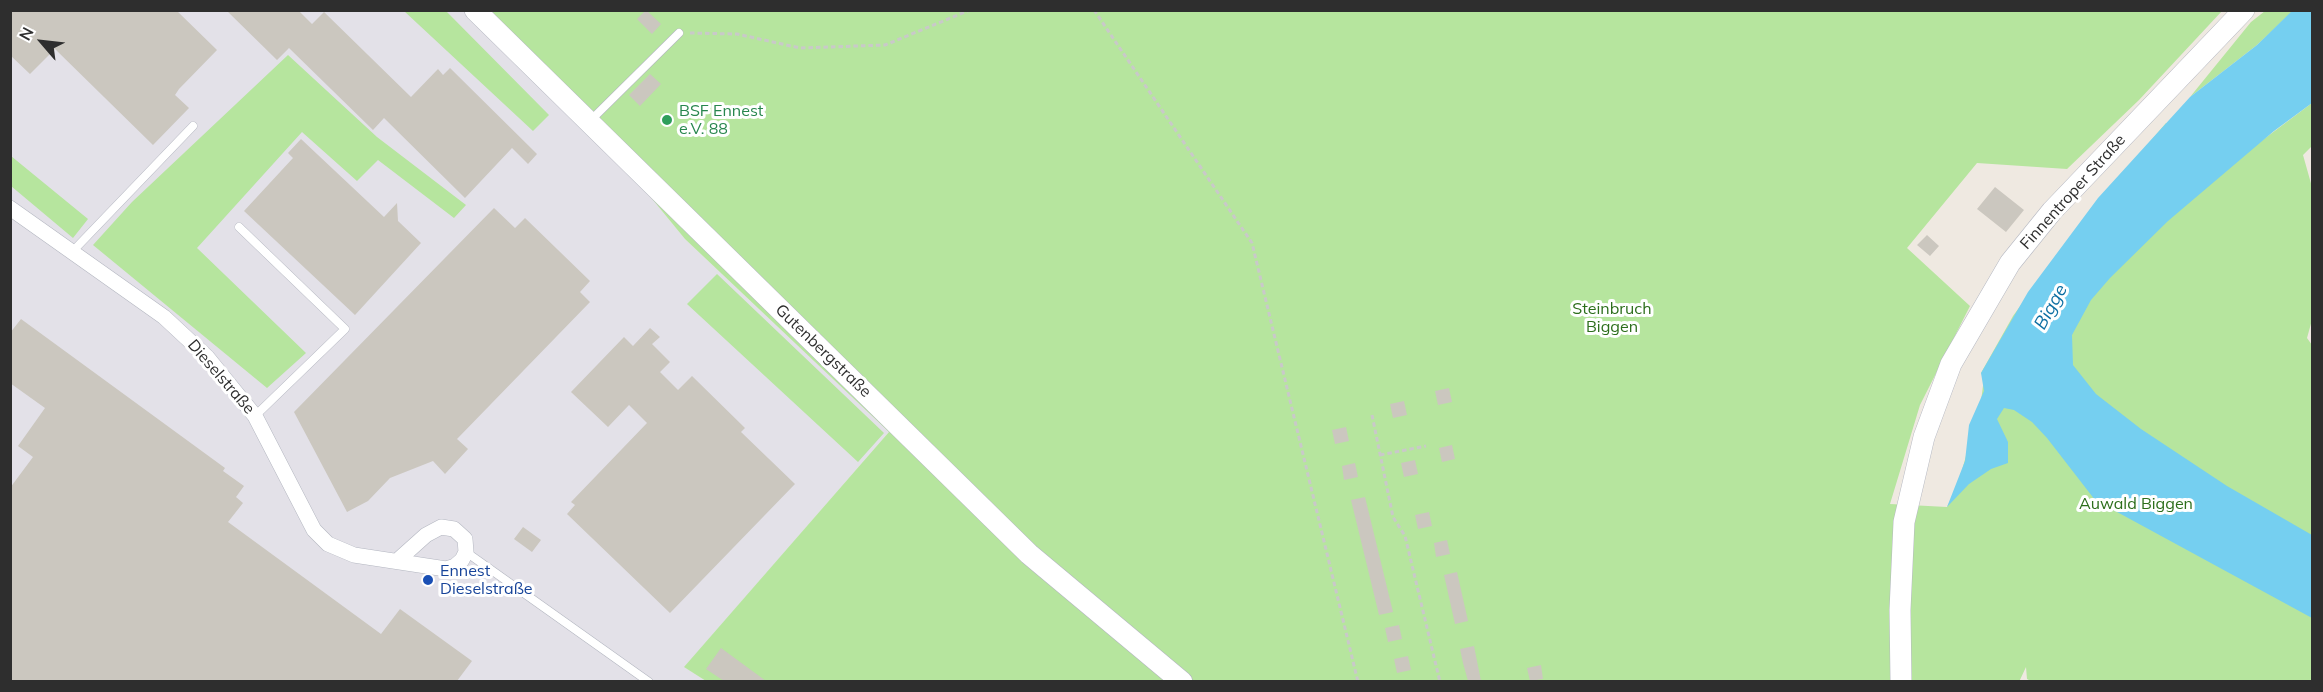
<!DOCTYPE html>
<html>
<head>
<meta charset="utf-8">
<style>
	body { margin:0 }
	#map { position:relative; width:2323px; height:692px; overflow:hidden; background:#efe9e1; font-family:Mulish,sans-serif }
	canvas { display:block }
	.frame { position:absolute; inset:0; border:12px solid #2e2e2e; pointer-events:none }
	.north { position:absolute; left:12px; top:12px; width:60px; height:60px; -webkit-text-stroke:4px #fff; paint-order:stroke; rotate:298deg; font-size:16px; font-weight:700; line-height:24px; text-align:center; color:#2e2e2e }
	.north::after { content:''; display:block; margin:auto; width:21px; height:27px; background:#2e2e2e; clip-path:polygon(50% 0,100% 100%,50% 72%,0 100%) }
</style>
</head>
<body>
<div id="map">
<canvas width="2323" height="692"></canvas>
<div class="frame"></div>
<div class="north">N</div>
</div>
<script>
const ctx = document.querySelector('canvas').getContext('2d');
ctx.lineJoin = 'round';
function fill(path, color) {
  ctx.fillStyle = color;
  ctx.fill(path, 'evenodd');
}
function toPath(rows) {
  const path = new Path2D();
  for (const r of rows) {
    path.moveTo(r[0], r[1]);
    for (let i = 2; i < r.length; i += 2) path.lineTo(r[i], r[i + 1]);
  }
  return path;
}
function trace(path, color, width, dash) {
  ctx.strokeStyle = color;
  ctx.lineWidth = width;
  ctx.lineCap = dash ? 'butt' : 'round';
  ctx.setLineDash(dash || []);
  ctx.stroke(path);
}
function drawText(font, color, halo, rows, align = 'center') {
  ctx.font = font + ' Mulish,sans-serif';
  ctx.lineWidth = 6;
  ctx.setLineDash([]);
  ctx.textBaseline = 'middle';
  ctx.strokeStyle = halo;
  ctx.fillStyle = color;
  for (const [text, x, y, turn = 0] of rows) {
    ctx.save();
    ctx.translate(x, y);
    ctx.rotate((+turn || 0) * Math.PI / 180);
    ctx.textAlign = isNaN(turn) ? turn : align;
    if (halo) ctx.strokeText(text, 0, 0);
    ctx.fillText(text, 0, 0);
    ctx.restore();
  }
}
fill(toPath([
	[10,11,483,11,589,122,685,239,889,432,685,667,706,681,11,681]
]), '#e3e1e8');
fill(toPath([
	[404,11,446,11,549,115,533,131],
	[483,11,2222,11,2139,100,2067,169,1977,163,1907,248,1970,306,1920,405,1890,504,1947,507,1958,485,1981,401,1984,378,1981,373,2013,316,2082,221,2166,123,2260,142,2312,103,2312,146,2303,155,2312,187,2312,320,2307,338,2312,345,2312,681,2033,682,2027,679,2026,667,2019,682,706,681,684,667,889,432,685,239,589,122],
	[2265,11,2293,11,2257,45,2190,97,2251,22],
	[288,55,377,137,466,205,454,218,378,160,357,181,302,132,197,248,306,353,267,388,93,245,132,202],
	[11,156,88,219,73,238,11,186],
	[717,274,884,433,858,462,687,304]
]), '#b6e59e');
fill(toPath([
	[2293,10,2312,11,2312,103,2274,131,2168,221,2110,278,2091,300,2072,335,2073,365,2096,394,2141,429,2227,486,2312,535,2312,618,2095,500,2047,438,2032,422,2014,410,2004,408,1997,419,2008,442,2008,463,1991,469,1969,484,1947,507,1965,461,1969,425,1984,391,1981,373,2028,292,2098,198,2190,97,2257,45]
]), '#75cff0');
fill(toPath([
	[10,10,176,10,217,50,179,89,175,95,189,108,153,145,55,49,30,74,10,55],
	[226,10,298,10,312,24,324,12,411,97,438,69,443,75,450,68,537,154,528,164,512,148,465,198,384,118,373,130,289,48,277,60],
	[646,10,661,24,652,34,637,19],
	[650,74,661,84,640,106,629,95],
	[301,139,384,217,397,203,398,221,421,243,355,315,244,211,293,158,288,153],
	[1995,187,2024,210,2006,232,1977,209],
	[494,208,515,228,525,218,590,281,580,292,590,302,457,439,468,449,445,474,433,461,390,478,368,501,347,512,294,412],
	[1927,235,1939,246,1930,256,1917,245],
	[21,319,225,468,223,471,244,486,236,497,243,503,228,522,381,634,400,609,472,661,457,681,10,681,10,488,33,457,18,446,45,408,10,383,10,333],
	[650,328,660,337,652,344,670,362,660,372,678,390,692,376,745,428,741,432,795,484,670,613,567,514,575,505,571,502,647,423,629,405,608,427,571,392,624,337,633,346],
	[1449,388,1452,402,1438,405,1435,391],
	[1404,401,1407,415,1393,418,1390,404],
	[1346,427,1349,441,1335,444,1332,430],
	[1452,445,1455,459,1442,462,1439,448],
	[1415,460,1418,474,1404,477,1401,463],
	[1355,463,1358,477,1344,480,1342,466],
	[1365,497,1393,612,1379,615,1351,500],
	[1429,512,1432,526,1418,529,1415,515],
	[523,527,541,540,532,552,514,539],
	[1447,540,1450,554,1436,557,1434,543],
	[1457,572,1468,621,1455,624,1444,575],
	[1399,625,1402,639,1388,642,1385,628],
	[1474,646,1481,681,1468,681,1463,663,1460,649],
	[721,648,766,681,724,681,706,669],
	[1408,656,1411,670,1397,673,1394,659],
	[1541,665,1543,679,1530,681,1527,668]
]), '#cbc7bf');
const service = toPath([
	[590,121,679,33],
	[239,227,345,329,255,416],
	[72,252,193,126],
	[466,552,649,682]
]);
const minor = toPath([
	[10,208,164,317,207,357,255,416,314,530,328,544,354,555,446,569,455,566,462,560,466,552,465,539,454,529,441,527,426,535,397,561]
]);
const secondary = toPath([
	[475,10,1029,554,1182,682],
	[1901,682,1900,610,1904,522,1924,437,1951,364,2010,263,2052,211,2244,10]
]);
trace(service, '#b4b7c1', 9);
trace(minor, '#b4b7c1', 16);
trace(secondary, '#b4b7c1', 22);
trace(toPath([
	[1094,10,1252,243,1358,682],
	[690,33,737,34,800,48,885,45,970,10],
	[1372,415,1393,517,1405,536,1440,682],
	[1380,455,1426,446]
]), '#c9c9c9', 3, [4.5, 3]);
trace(service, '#fff', 8);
trace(minor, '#fff', 15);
trace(secondary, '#fff', 21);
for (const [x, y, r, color] of [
	[667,120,6,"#2e9e5b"],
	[428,580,6,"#1a4fb4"]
]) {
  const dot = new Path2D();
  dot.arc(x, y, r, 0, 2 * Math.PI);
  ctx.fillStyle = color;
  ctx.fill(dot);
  trace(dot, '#fff', 2);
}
drawText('16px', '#27864d', '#fff', [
	["BSF Ennest",679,111],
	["e.V. 88",679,129]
], 'left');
drawText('16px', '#2e2e2e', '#fff', [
	["Finnentroper Straße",2073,192,-48],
	["Gutenbergstraße",823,351,44],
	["Dieselstraße",221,377,49]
]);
drawText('16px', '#2c6e1b', '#fff', [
	["Steinbruch",1612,309],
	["Biggen",1612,327],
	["Auwald Biggen",2136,504]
]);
drawText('16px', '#164399', '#fff', [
	["Ennest",440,571],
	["Dieselstraße",440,589]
], 'left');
drawText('italic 18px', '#0d6fa3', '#fff', [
	["Bigge",2051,307,-61]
]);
</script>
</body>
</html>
